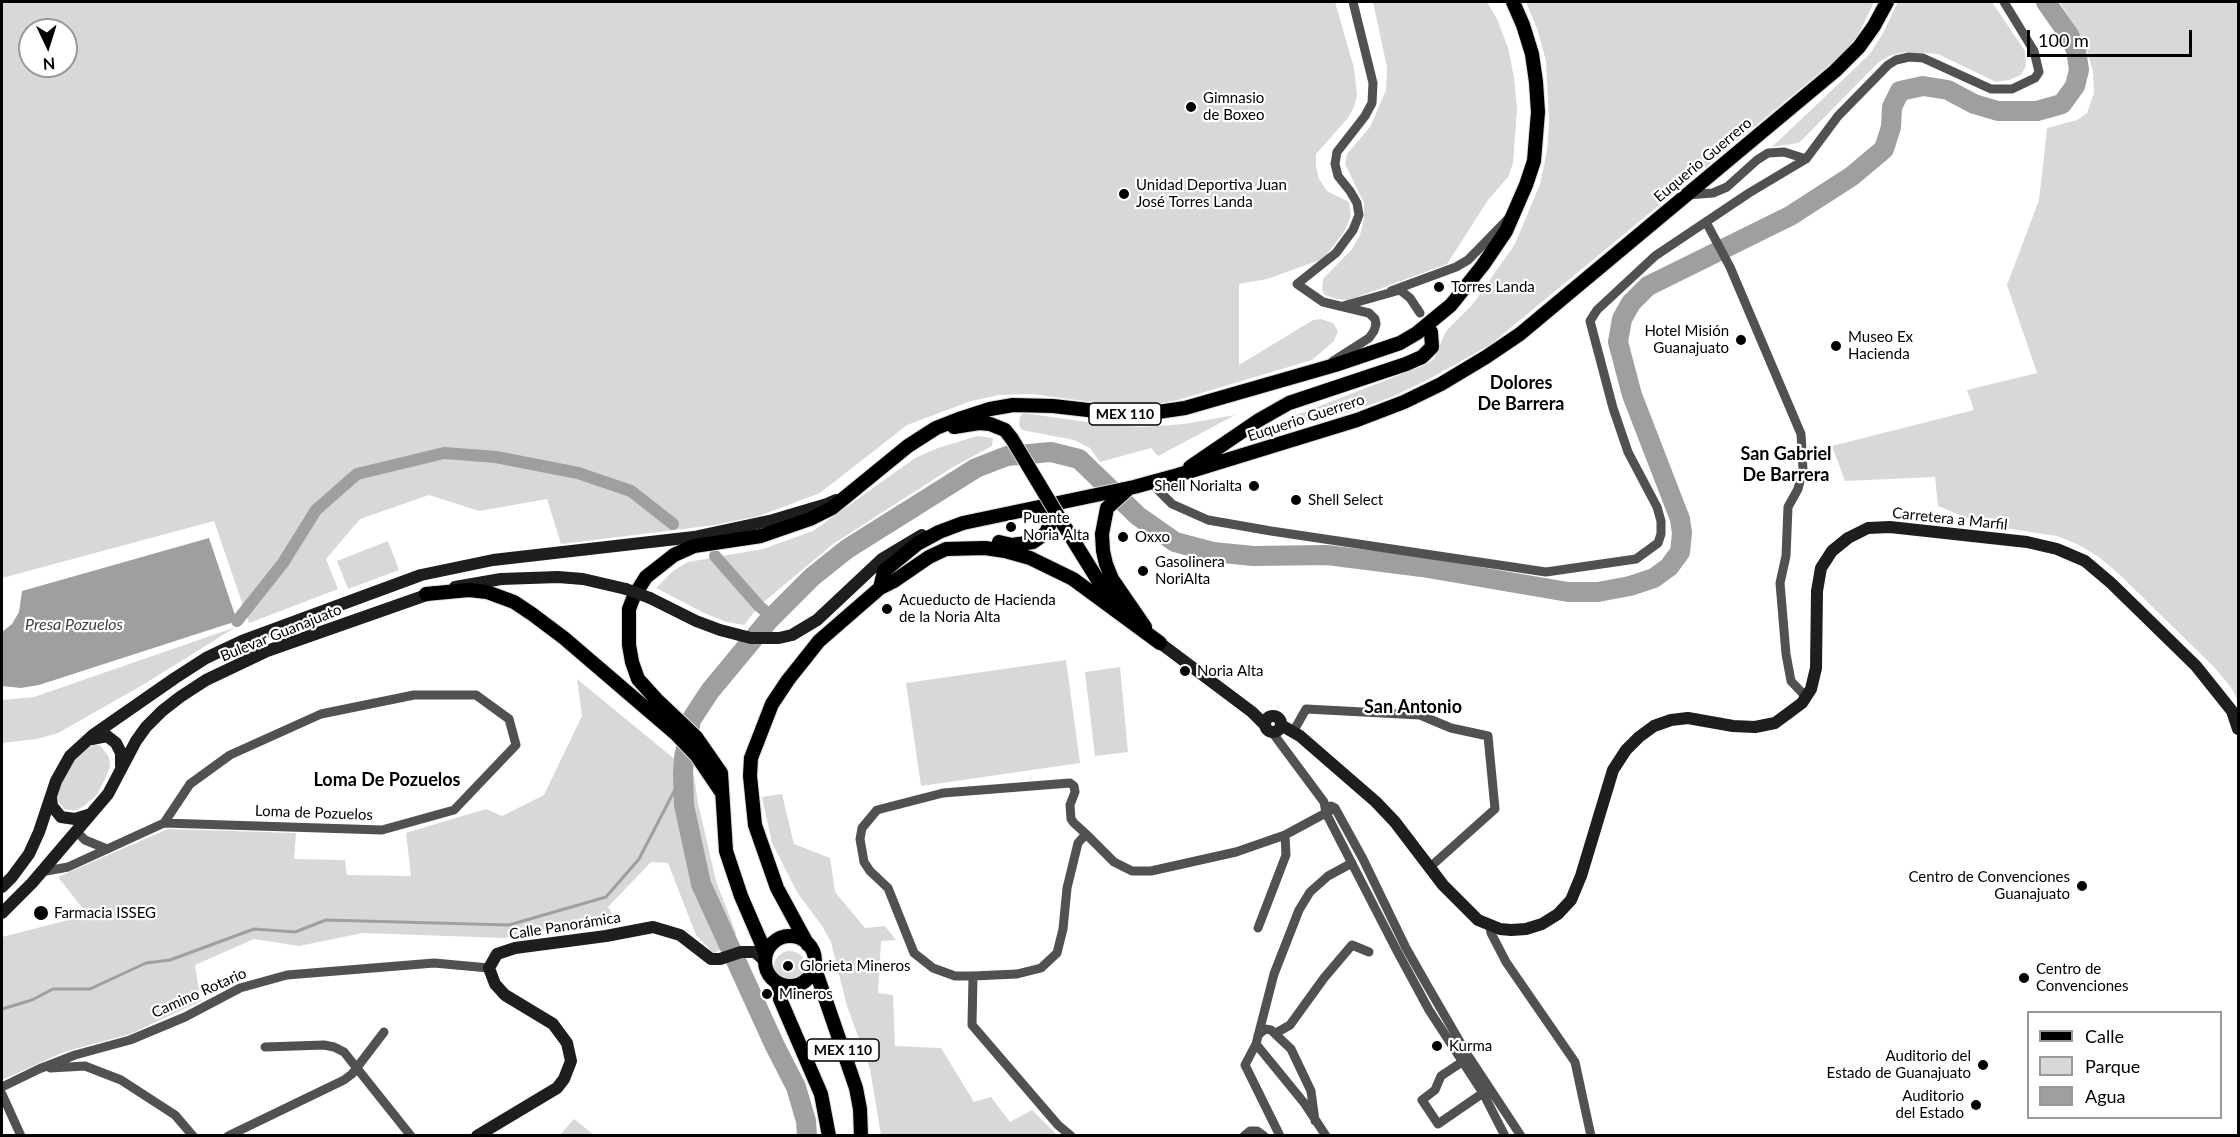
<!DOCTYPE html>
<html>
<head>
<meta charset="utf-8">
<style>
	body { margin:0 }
	#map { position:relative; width:2240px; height:1137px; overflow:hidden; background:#fff; font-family:Lato,sans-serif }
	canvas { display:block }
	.frame { position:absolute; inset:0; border:3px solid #000; pointer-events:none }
	.legend { position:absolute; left:2027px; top:1011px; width:195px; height:108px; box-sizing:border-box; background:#fff; border:2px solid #999; margin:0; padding:8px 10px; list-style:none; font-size:18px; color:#000 }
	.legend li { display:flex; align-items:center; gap:12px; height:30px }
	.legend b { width:30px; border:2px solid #999 }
	.north { position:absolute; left:18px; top:18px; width:60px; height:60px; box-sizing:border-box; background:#fff; border:2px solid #999; border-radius:50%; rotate:176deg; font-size:16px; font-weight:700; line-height:24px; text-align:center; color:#000 }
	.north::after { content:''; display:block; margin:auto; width:21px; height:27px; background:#000; clip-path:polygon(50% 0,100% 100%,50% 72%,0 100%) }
	.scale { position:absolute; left:2027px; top:30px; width:165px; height:27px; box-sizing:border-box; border:3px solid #000; border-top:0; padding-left:8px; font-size:18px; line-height:21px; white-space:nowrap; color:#000; -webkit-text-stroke:4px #fff; paint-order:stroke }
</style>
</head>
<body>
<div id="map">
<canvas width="2240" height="1137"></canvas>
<div class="frame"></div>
<ul class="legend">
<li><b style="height:8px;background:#000"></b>Calle</li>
<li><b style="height:16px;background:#d8d8d8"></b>Parque</li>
<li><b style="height:16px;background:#9f9f9f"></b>Agua</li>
</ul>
<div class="north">N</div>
<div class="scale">100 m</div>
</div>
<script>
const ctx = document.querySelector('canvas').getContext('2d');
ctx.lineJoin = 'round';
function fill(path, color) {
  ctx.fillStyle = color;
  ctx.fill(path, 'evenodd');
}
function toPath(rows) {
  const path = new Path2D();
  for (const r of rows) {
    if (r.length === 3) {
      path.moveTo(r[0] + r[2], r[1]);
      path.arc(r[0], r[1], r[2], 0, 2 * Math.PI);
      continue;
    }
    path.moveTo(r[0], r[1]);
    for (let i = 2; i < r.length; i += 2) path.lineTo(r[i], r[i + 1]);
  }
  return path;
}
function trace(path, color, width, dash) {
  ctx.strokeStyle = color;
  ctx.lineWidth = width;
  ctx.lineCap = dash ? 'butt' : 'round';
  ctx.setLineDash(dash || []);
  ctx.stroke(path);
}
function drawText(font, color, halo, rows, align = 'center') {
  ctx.font = font + ' Lato,sans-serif';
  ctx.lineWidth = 4.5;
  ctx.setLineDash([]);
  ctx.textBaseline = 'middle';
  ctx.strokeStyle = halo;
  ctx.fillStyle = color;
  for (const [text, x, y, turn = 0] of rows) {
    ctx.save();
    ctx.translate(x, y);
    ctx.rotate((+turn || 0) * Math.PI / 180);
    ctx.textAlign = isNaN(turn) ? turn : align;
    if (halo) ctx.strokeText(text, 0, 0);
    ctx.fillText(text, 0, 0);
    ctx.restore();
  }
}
fill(toPath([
	[2,2,1335,2,1354,68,1357,95,1354,107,1348,118,1316,154,1316,167,1319,179,1327,191,1349,202,1351,216,1344,232,1323,259,1267,279,1239,284,1239,365,1313,320,1321,319,1333,323,1338,331,1334,341,1312,360,1178,400,1156,404,1106,404,1032,394,1000,395,971,401,907,425,820,493,759,516,715,525,561,544,547,499,479,511,429,495,360,519,326,559,338,589,249,623,214,521,2,578],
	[30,30,66,30,66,66,30,66],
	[1373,2,1487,2,1498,21,1508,48,1514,77,1517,109,1513,163,1508,177,1488,200,1447,264,1349,300,1336,299,1325,295,1322,290,1323,279,1352,249,1360,235,1364,218,1364,203,1345,164,1347,154,1370,127,1386,90,1387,67],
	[1526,2,1874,2,1857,37,1840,56,1491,344,1431,378,1394,396,1350,412,1313,421,1280,423,1299,414,1425,365,1434,359,1446,331,1473,304,1515,244,1540,184,1547,151,1549,121,1546,61,1538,31],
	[1898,2,1992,2,2025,51,2026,66,2021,75,2009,80,1996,82,1938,54,1905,52,1889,56,1879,62,1799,143,1772,147,1870,54,1883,33],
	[2060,2,2238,2,2238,702,2232,689,2215,668,2121,576,2099,557,2077,544,2057,536,1984,525,1938,506,1935,477,1845,481,1832,446,1974,410,1967,390,2037,373,2007,285,2039,200,2047,128,2077,120,2087,113,2094,93,2093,72,2085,43],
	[1023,413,1101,424,1142,427,1184,424,1235,415,1158,456,1151,448,1100,462,1090,448,1074,440,1022,430,1019,425,1020,417],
	[977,436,993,438,992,446,953,467,833,544,759,606,744,625,727,622,704,613,656,588,673,571,688,562,763,549,813,531,915,458,938,448],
	[388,541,399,570,348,589,337,561],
	[236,627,141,686,58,733,37,739,2,743,2,700,34,697],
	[1066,660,1080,763,921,786,906,683],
	[1120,667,1128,752,1095,756,1085,672],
	[577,679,694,775,698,803,716,881,736,933,735,944,713,953,696,935,668,863,651,862,608,907,615,918,504,938,363,933,299,946,254,939,195,965,201,1001,130,1034,64,1052,2,1080,2,937,88,915,58,877,168,829,296,833,294,859,345,860,347,875,411,876,406,833,486,809,502,816,544,795,582,716],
	[93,745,100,745,109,757,110,767,105,779,96,796,84,806,74,811,65,809,59,803,57,795,64,775,75,757,85,747],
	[782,794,794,844,830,858,835,892,865,928,885,926,896,940,881,941,878,993,893,995,895,1046,941,1048,974,1102,991,1097,1010,1122,1032,1110,1057,1135,881,1135,870,1069,847,1006,831,942,822,926,797,892,772,843,762,797],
	[790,967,16],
	[574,1119,594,1135,560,1135]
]), '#d8d8d8');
fill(toPath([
	[209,538,237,621,39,685,21,688,2,686,2,632,12,624,19,612,22,591]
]), '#9f9f9f');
trace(toPath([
	[2,1009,32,1000,53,989,90,989,146,963,170,960,254,929,295,932,326,920,509,925,606,897,639,859,683,774]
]), '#9f9f9f', 3);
trace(toPath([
	[715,556,759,606,772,617],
	[237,621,283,563,316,510,357,474,444,453,496,457,578,473,631,491,673,524]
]), '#9f9f9f', 12);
trace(toPath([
	[807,1136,806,1121,796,1087,775,1046,701,884,684,805,683,774,684,758,691,720,710,691,768,621,812,577,847,549,976,468,1007,456,1051,452,1079,459,1138,516,1175,542,1213,552,1253,556,1327,555,1422,567,1568,592,1598,592,1630,586,1654,578,1669,567,1680,552,1682,533,1680,519,1632,395,1618,342,1622,319,1631,303,1648,286,1790,216,1852,176,1884,149,1891,127,1892,107,1900,91,1923,86,1948,90,1974,104,1998,111,2037,111,2062,104,2075,86,2079,70,2076,50,2069,35,2046,2]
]), '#9f9f9f', 20);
const primary = toPath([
	[954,427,979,423,990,424,1005,430,1012,439],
	[1190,467,1259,420,1289,403,1406,364,1422,357,1432,347,1431,332],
	[1127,490,1107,508,1102,534,1103,551,1106,564,1112,579,1145,627],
	[1060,519,1104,590,1117,603],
	[999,542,1012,545,1033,542,1046,533,1049,526,1050,518],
	[880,588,894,581,929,557,946,549,985,548,1005,551,1030,558,1073,579,1160,643],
	[426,594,469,590,487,592,514,602,532,614,564,638,676,734,697,756,722,793],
	[790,961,25],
	[808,945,777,888,755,825,750,776,751,758,772,704,788,680,819,641,880,588,884,571,917,544,939,532,963,523,1134,487,1178,475,1357,420,1404,402,1441,384,1486,357,1520,334,1835,71,1859,47,1874,26,1887,2],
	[766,954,741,896,726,851,721,773,696,737,656,699,638,679,632,662,629,645,629,609,634,596,646,577,674,555,694,546,761,536,810,519,832,508,908,446,936,428,959,419,990,409,1013,405,1053,406,1123,414,1144,414,1185,408,1335,365,1400,343,1417,333,1451,305,1483,265,1506,231,1526,185,1534,161,1538,112,1536,82,1532,54,1523,25,1513,2],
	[814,966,856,1088,860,1109,861,1136],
	[778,983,780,999,821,1094,829,1136]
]);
trace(primary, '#dbdbdb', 16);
trace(toPath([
	[1687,195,1713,193,1727,187,1757,160,1768,153,1784,152,1806,159],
	[1706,222,1730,267,1801,434,1803,470,1798,489,1788,507,1786,556,1780,583,1786,654,1791,681,1806,697],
	[1391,291,1456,267,1468,260,1508,219],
	[1343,306,1400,290,1410,298,1420,313],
	[1333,361,1369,338,1374,331,1376,324,1375,319,1369,313,1323,302,1297,284,1336,253,1353,230,1359,215,1357,203,1350,191,1338,176,1335,164,1337,152,1365,116,1372,103,1373,83,1353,2],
	[1154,482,1157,489,1172,504,1208,520,1271,531,1546,572,1636,559,1658,543,1661,534,1661,521,1657,507,1628,452,1613,408,1590,321,1597,310,1655,256,1749,193,1806,159,1838,116,1888,65,1896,60,1909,57,1923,58,1991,89,2012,89,2035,78,2039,72,2034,51,2004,2],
	[1272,732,1324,802,1326,813,1397,951,1429,1010,1483,1093,1505,1136],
	[1293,732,1306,709,1420,715,1451,728,1488,736,1495,809,1429,868],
	[1331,806,1335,808,1363,859,1406,948,1427,985,1467,1054,1521,1136],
	[76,831,85,840,107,849],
	[1086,834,1078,843,1067,888,1063,929,1057,953,1041,968,1017,974,973,976,955,976,933,968,914,953,888,888,870,871,864,862,860,839,862,828,877,810,943,793,1070,783,1074,786,1075,792,1070,805,1071,819,1074,823,1086,834,1114,862,1132,871,1151,871,1236,852,1285,835,1335,808],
	[41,872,68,867,164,823,382,830,454,810,516,745,509,719,476,695,414,695,321,714,230,755,190,784,164,823],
	[1490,926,1491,933,1506,962,1575,1062,1591,1136],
	[1258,928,1286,855,1285,835],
	[973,976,972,1025,1058,1125,1071,1136],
	[1276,1033,1290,1025,1324,978,1352,945,1369,952],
	[1258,1035,1265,1029,1271,1030,1291,1049,1311,1091,1315,1121],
	[1256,1044,1305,1104,1326,1136],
	[265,1047,324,1045,334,1047,344,1052,411,1136],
	[1462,1062,1441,1076,1435,1090,1422,1100,1438,1124,1483,1093],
	[50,1068,85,1066,121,1080,175,1115,193,1136],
	[2,1087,39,1069,75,1055,130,1040,185,1017,240,988,287,975,434,963,489,968],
	[2,1094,21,1136],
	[228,1136,344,1080,352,1074,384,1032],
	[1244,1136,1250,1131,1257,1131,1264,1136],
	[1280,1136,1245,1065,1256,1044,1274,974,1299,910,1310,892,1328,876,1352,863]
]), '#515151', 9);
trace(toPath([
	[455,587,501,579,558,577,583,579,626,589],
	[650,598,696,621,720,630,751,638,779,638,792,635,817,620,882,559,922,535],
	[1160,643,1252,712,1265,725],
	[1273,724,8],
	[1281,725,1300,736,1376,802,1395,822,1443,885,1478,920,1500,929,1511,930,1526,929,1542,924,1558,914,1571,900,1581,876,1613,770,1626,750,1639,737,1654,726,1671,720,1688,718,1733,726,1755,727,1775,723,1802,703,1811,689,1816,668,1817,591,1821,568,1832,551,1848,538,1868,528,1890,527,2027,542,2057,549,2085,561,2111,583,2196,666,2232,711,2238,729],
	[92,739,107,736,116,743,121,753,121,766],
	[51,797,52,806,61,817,75,819,91,814],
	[2,887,12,877,29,854,39,832,56,781,70,756,93,735,175,678,206,658,242,641,421,575,493,560,694,537,773,520,827,504,836,500],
	[2,913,32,883,108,794,136,741,146,727,162,711,180,697,206,680,267,651,435,592],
	[477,1136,557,1088,564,1079,571,1061,567,1043,553,1024,505,995,495,984,489,968,497,954,515,948,606,936,653,927,680,935,711,959,720,959,741,952,755,952,765,961]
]), '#1e1e1e', 12);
trace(primary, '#000', 14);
const primaryBridge = toPath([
	[1012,439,1060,519]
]);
trace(primaryBridge, '#dbdbdb', 16, []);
trace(toPath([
	[626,589,650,598]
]), '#1e1e1e', 12);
trace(primaryBridge, '#000', 14);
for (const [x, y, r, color] of [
	[1191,107,6,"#000"],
	[1124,194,6,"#000"],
	[1439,287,6,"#000"],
	[1741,340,6,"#000"],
	[1836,346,6,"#000"],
	[1254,486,6,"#000"],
	[1296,500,6,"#000"],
	[1011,527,6,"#000"],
	[1123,537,6,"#000"],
	[1143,571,6,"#000"],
	[887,609,6,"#000"],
	[1185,671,6,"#000"],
	[2082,886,6,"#000"],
	[41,913,8,"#000"],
	[788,966,6,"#000"],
	[2024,978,6,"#000"],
	[767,994,6,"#000"],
	[1437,1046,6,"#000"],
	[1983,1065,6,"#000"],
	[1976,1105,6,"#000"]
]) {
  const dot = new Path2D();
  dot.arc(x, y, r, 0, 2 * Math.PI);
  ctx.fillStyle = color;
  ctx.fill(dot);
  trace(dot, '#fff', 2);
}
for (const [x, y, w] of [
	[1125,414,72],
	[843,1050,72]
]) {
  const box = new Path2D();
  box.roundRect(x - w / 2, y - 11, w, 22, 4.5);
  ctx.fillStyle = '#fff';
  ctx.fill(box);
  trace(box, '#000', 1.5);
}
drawText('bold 14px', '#000', null, [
	["MEX 110",1125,414],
	["MEX 110",843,1050]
]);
drawText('15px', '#000', '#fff', [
	["Gimnasio",1203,98],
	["de Boxeo",1203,115],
	["Unidad Deportiva Juan",1136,185],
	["José Torres Landa",1136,202],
	["Torres Landa",1451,287],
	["Hotel Misión",1729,331,"right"],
	["Guanajuato",1729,348,"right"],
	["Museo Ex",1848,337],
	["Hacienda",1848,354],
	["Shell Norialta",1242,486,"right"],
	["Shell Select",1308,500],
	["Puente",1023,518],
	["Noria Alta",1023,535],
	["Oxxo",1135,537],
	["Gasolinera",1155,562],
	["NoriAlta",1155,579],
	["Acueducto de Hacienda",899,600],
	["de la Noria Alta",899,617],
	["Noria Alta",1197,671],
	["Centro de Convenciones",2070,877,"right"],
	["Guanajuato",2070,894,"right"],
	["Farmacia ISSEG",54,913],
	["Glorieta Mineros",800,966],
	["Centro de",2036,969],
	["Convenciones",2036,986],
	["Mineros",779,994],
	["Kurma",1449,1046],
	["Auditorio del",1971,1056,"right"],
	["Estado de Guanajuato",1971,1073,"right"],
	["Auditorio",1964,1096,"right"],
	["del Estado",1964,1113,"right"]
], 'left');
drawText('15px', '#000', '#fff', [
	["Euquerio Guerrero",1703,160,-40],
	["Euquerio Guerrero",1306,418,-18],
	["Carretera a Marfil",1950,519,6],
	["Bulevar Guanajuato",281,633,-22],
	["Loma de Pozuelos",314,813,2],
	["Calle Panorámica",565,926,-9],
	["Camino Rotario",199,993,-24]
]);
drawText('italic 16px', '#404040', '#fff', [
	["Presa Pozuelos",74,625]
]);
drawText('bold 18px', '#000', '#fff', [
	["Dolores",1521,383],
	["De Barrera",1521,404],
	["San Gabriel",1786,454],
	["De Barrera",1786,475],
	["San Antonio",1413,707],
	["Loma De Pozuelos",387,780]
]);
</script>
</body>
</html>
